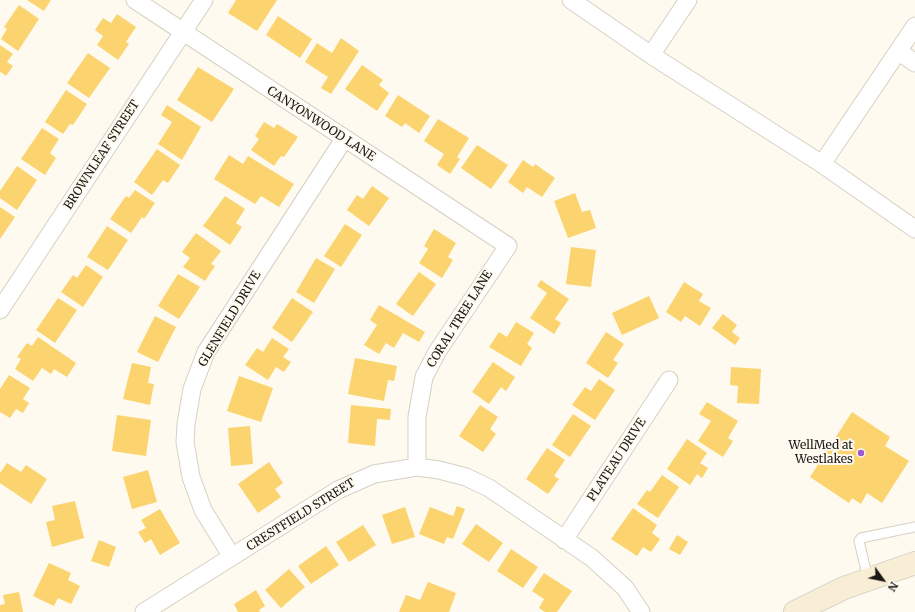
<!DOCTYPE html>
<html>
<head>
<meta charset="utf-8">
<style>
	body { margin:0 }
	#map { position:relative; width:915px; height:612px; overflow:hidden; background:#fefaef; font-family:Merriweather,serif }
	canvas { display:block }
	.north { position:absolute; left:863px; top:560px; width:40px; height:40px; -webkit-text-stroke:3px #fefaef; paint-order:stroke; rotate:123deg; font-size:11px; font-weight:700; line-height:16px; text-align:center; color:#1a1813 }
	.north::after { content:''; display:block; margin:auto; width:14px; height:18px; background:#1a1813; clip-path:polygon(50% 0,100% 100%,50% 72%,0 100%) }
</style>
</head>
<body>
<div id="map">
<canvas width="915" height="612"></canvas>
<div class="north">N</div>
</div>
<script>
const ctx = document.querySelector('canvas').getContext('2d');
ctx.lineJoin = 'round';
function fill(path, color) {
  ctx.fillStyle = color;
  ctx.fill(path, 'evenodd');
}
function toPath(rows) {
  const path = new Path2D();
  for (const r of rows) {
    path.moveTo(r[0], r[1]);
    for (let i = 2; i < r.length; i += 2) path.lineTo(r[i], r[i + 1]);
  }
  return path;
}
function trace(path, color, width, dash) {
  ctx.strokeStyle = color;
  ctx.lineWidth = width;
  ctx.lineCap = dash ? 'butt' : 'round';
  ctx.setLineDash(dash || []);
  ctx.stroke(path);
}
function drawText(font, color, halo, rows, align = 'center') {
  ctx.font = font + ' Merriweather,serif';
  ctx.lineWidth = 4;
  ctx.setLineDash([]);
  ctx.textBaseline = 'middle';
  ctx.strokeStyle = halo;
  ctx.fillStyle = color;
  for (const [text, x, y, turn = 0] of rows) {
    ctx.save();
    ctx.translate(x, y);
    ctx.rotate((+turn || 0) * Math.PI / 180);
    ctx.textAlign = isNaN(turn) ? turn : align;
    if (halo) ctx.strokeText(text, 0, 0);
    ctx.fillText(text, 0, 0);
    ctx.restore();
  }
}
fill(toPath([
	[27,0,51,0,44,11],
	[236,0,277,0,257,31,228,13],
	[19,5,39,19,18,51,1,39,7,29,4,27],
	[117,14,136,27,126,42,129,44,118,60,97,45,103,36,95,30,103,18,111,23],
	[278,16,312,39,300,58,266,35],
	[341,38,359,51,331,94,321,88,328,77,305,62,317,43,332,53],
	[0,45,13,54,7,62,13,66,6,76,1,72,0,73],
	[88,53,110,68,89,98,67,83],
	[362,65,383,80,379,85,389,93,377,111,345,89],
	[198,67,234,89,212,122,177,100],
	[66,90,87,104,73,125,70,124,63,134,45,122],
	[398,95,430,116,419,133,405,123,402,127,385,116],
	[167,105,201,127,182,160,158,144,172,122,161,115],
	[438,119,469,138,457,157,460,159,450,174,437,165,444,154,424,141],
	[264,122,274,128,277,124,298,137,284,157,281,156,274,166,251,150,259,139,255,136],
	[42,128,59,139,50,153,56,158,45,175,21,159],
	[477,145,508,165,491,189,461,168],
	[157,149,180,165,168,183,163,180,152,195,134,182],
	[229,155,243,164,248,156,294,184,279,207,261,196,255,204,214,179],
	[523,160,533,167,535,164,555,178,542,197,527,187,523,193,508,182],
	[17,166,37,180,17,210,0,198,0,191],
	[372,186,389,198,369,226,347,210,357,195,363,199],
	[135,190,155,203,144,219,142,217,131,233,110,219,126,196,129,198],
	[575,193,582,212,590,210,596,228,568,238,554,201],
	[225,196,245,209,236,223,242,227,230,245,203,226],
	[0,207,15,217,0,239],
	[345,224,362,235,341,267,324,256],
	[107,226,128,240,108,270,87,257],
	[434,229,456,243,448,257,453,260,442,278,419,263,428,249,424,246],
	[196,233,221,251,211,264,215,266,205,281,183,267,190,258,182,252],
	[571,247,596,250,591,287,566,284],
	[316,258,335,269,314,303,296,292],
	[86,265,103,277,83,307,61,292,73,275,77,278],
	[419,272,436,284,413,316,396,304],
	[178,274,200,287,179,319,158,306],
	[541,280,569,299,555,319,561,323,554,334,530,318,547,293,537,286],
	[684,282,703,294,699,301,711,308,700,326,685,316,681,322,666,312],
	[649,296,659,318,622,335,612,313],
	[58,298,77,310,55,343,36,330],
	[292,298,313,312,292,342,272,328],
	[379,305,425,332,419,342,403,333,394,348,386,343,379,354,364,345,377,325,370,320],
	[723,314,737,325,732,332,740,338,735,345,712,328],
	[155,316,176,327,158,362,137,352],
	[516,322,534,333,527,344,532,348,521,366,489,347,499,332,507,337],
	[606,332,624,344,613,360,618,363,608,378,586,363],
	[38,337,76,363,67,377,54,369,51,374,42,368,33,381,15,369,21,359,17,357,27,343,32,346],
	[272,338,289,349,283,357,291,362,284,372,276,367,268,380,245,365,257,348,263,352],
	[355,358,397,366,394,381,388,380,384,401,348,394],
	[493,362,515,377,506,391,501,387,489,404,472,392],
	[132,363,151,367,148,383,154,384,150,405,123,399],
	[731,367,761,369,759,404,737,403,738,386,730,385],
	[9,375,30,388,23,399,29,403,23,413,16,409,10,418,0,412,0,389],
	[239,376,273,388,261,422,227,411],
	[599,379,615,390,595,420,572,405,585,387,591,391],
	[707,402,738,421,728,438,733,441,723,457,698,441,711,421,699,414],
	[351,405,391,409,390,420,377,419,375,446,348,443],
	[480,405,498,417,490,429,496,434,483,452,459,436],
	[852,412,890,437,885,446,909,461,882,503,867,493,861,504,852,498,849,503,810,477],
	[573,414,591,426,570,457,552,445],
	[117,415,151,420,146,456,112,451],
	[250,426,253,464,231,466,228,428],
	[687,439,707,453,700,463,708,468,702,478,697,474,690,485,667,469],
	[547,448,565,460,554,476,559,479,548,494,526,479],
	[269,462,283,483,275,489,281,497,258,513,238,484],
	[7,463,21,472,26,465,47,479,31,504,0,483,0,473],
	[148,470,157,502,132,509,123,477],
	[662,475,679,487,658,518,637,504,647,490,650,492],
	[75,501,84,538,52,547,46,522,55,520,52,506],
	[457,506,465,509,453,539,447,537,444,544,419,534,430,507,453,516],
	[405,507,415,537,392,544,382,515],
	[633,508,657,525,652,533,660,539,651,552,643,547,637,556,611,539],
	[160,509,180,543,160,555,151,539,145,543,138,532,146,528,141,520],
	[476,524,503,543,489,562,462,544],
	[363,525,376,545,349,562,336,542],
	[677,535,688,542,680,555,669,549],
	[99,540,116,547,109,567,91,561],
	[326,546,339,565,311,584,298,566],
	[511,549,538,567,523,588,497,571],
	[49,563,71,573,68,580,80,586,71,604,58,598,54,606,33,596],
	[289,569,305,587,281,608,265,590],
	[544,573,572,591,557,612,545,612,539,608,544,599,532,591],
	[428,582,456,593,449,612,399,612,406,595,420,600],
	[256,590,265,606,259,610,260,612,238,612,234,604],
	[19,592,23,612,0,612,0,605,5,604,3,595]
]), '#fbd46f');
const lane = toPath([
	[868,579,859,541,861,538,915,527]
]);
const street = toPath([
	[135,0,508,246,437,352,424,377,417,417,417,467],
	[571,0,651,55,822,164,915,229],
	[898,51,915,63],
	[651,55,688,0],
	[822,164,915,26],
	[0,310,204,0],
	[564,540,669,380],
	[232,557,203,510,191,477,185,442,186,424,192,389,206,352,344,139],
	[144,612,338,490,374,474,417,467,439,470,466,477,489,488,592,558,625,588,641,612]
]);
const secondary = toPath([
	[795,612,844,588,915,563]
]);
trace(lane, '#d6d0c4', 11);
trace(street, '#d6d0c4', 19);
trace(secondary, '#d6d0c4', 24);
trace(lane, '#fff', 9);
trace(street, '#fff', 17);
trace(secondary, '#f8eed6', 22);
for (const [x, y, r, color] of [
	[861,453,4,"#9b59cf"]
]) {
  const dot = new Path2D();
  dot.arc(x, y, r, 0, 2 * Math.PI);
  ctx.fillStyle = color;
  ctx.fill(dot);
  trace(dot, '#fefaef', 1.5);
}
drawText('12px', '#1a1813', '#fefaef', [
	["CANYONWOOD LANE",321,124,33],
	["BROWNLEAF STREET",102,155,-57],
	["GLENFIELD DRIVE",230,319,-59],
	["CORAL TREE LANE",460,319,-58],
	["PLATEAU DRIVE",617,460,-57],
	["CRESTFIELD STREET",301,515,-32]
]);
drawText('12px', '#1a1813', '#fefaef', [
	["WellMed at",853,446],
	["Westlakes",853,460]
], 'right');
</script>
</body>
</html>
